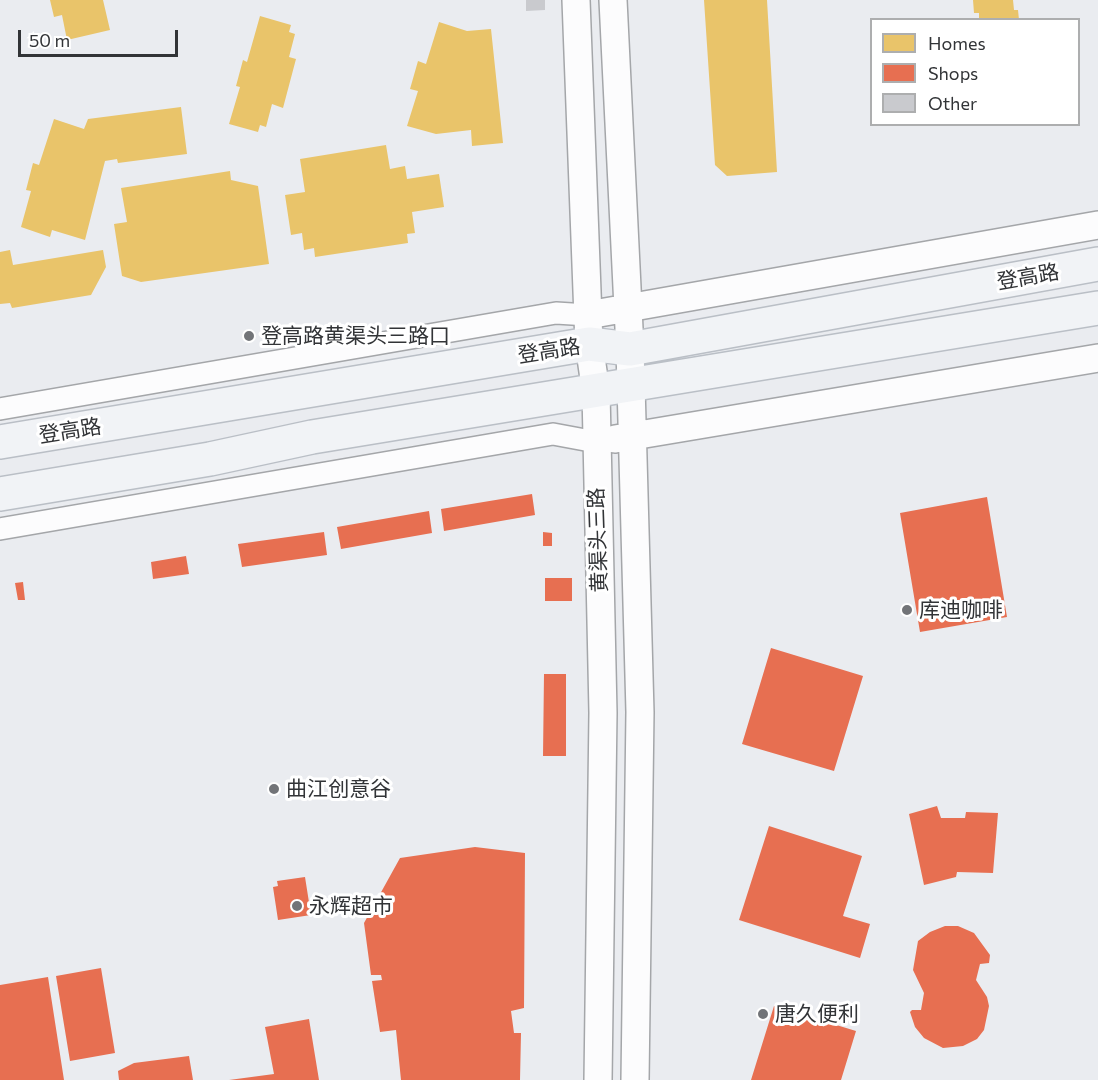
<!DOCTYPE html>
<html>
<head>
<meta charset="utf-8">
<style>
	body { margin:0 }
	#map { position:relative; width:1098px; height:1080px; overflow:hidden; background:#eaecf0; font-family:Commissioner,sans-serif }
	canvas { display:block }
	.legend { position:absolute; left:870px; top:18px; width:210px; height:108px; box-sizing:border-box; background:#fff; border:2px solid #adaeaf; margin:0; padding:8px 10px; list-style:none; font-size:18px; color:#323437 }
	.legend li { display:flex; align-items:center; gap:12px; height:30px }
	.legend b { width:30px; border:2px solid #adaeaf }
	.scale { position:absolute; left:18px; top:30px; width:160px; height:27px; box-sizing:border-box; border:3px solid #323437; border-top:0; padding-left:8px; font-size:18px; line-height:21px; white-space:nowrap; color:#323437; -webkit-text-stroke:4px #fff; paint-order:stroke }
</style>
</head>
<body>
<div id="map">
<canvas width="1098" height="1080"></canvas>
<ul class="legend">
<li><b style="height:16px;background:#e9c46a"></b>Homes</li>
<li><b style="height:16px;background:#e76f51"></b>Shops</li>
<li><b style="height:16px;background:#c9cace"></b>Other</li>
</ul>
<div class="scale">50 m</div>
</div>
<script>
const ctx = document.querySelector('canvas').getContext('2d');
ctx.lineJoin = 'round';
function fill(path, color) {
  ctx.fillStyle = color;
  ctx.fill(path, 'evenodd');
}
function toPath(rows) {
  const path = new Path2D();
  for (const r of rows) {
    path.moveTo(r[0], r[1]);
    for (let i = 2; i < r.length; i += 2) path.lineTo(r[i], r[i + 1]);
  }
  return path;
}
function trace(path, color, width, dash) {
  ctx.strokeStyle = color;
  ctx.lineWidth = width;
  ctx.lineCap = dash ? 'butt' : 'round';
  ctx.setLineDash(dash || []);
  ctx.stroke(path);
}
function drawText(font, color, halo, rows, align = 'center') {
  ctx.font = font + ' Commissioner,"Noto Sans SC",sans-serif';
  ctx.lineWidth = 6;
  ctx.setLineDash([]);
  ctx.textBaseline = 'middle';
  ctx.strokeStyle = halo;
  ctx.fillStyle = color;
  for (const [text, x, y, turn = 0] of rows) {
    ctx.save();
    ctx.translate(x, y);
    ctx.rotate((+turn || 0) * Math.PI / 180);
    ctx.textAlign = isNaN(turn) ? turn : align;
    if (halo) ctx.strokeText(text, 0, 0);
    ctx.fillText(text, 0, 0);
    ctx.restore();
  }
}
fill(toPath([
	[50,0,103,0,110,30,67,40,62,15,54,17],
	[704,0,767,0,777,172,727,176,715,165],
	[973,0,1013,0,1014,10,1018,10,1019,20,979,20,979,13,974,13],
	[260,16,291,25,289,32,295,34,289,57,296,59,283,108,272,104,266,127,260,125,258,132,229,124,240,87,236,86,243,60,247,62],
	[439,22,467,31,491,29,503,143,472,146,471,130,436,134,407,126,418,91,410,89,418,61,426,64],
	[181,107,187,154,118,163,117,159,105,161,85,240,52,230,50,237,21,227,31,191,26,190,33,163,39,165,54,119,84,129,88,119],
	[386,145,390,169,405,166,407,179,439,174,444,207,412,212,415,233,407,234,408,243,315,257,314,248,304,250,302,233,291,235,285,195,305,192,300,159],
	[230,171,231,180,258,186,269,264,141,282,122,276,114,224,127,222,121,188],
	[10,250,13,265,103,250,106,267,91,295,12,308,10,303,0,304,0,252]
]), '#e9c46a');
fill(toPath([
	[532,494,535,515,444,531,441,509],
	[987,497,1007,617,920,632,900,513],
	[429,511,432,533,341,549,337,527],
	[324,532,327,555,242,567,238,544],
	[543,532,552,533,552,546,543,546],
	[186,556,189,574,153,579,151,562],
	[545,578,572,578,572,601,545,601],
	[23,582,25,600,18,600,15,583],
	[771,648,863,676,834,771,742,744],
	[544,674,566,674,566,756,543,756],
	[937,806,941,818,965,818,966,812,998,813,993,873,957,872,956,877,924,885,909,814],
	[769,826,862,856,843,916,870,924,860,958,739,920],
	[475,847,525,853,524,1008,511,1011,514,1033,521,1033,520,1080,401,1080,396,1030,380,1032,372,981,382,980,381,975,371,975,364,923,400,858],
	[305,877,311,915,278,920,273,887,278,886,277,881],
	[945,926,958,926,974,933,990,955,989,963,980,964,976,980,987,997,989,1006,984,1030,977,1039,963,1046,943,1048,924,1038,915,1027,910,1012,912,1010,921,1010,924,993,913,970,918,941,930,932],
	[101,968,115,1053,70,1061,56,976],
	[48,977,64,1080,0,1080,0,985],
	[774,1006,856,1031,841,1080,751,1080],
	[309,1019,319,1080,229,1080,274,1074,265,1027],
	[189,1056,193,1080,119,1080,118,1071,134,1063]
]), '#e76f51');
fill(toPath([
	[526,0,545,0,545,10,526,11]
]), '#c9cace');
const minor = toPath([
	[0,409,556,313,588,315],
	[0,529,553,434,596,442]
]);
const tertiary = toPath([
	[576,0,589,344,596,392,603,713,598,1080],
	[613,0,630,349,640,712,635,1080],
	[588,315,1098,225],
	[615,439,1098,358]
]);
const primary = toPath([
	[0,442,589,344,630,349,1098,264],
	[0,494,210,459,312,437,1098,308]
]);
trace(minor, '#a4a6a9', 24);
trace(tertiary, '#a4a6a9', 30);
trace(primary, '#babfc6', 36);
trace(minor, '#fcfcfd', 21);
trace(tertiary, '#fcfcfd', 27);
trace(primary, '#f1f3f6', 33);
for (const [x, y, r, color] of [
	[249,336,6,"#727478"],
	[907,610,6,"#727478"],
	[274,789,6,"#727478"],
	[297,906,6,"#727478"],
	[763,1014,6,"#727478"]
]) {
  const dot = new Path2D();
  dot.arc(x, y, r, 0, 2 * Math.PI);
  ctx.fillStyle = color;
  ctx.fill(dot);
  trace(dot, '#fff', 2);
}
drawText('21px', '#323437', '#fff', [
	["登高路",1028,277,-10],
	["登高路",549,351,-9],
	["登高路",70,431,-9],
	["黄渠头三路",598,540,-92]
]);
drawText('21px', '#323437', '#fff', [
	["登高路黄渠头三路口",261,336],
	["库迪咖啡",919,610],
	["曲江创意谷",286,789],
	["永辉超市",309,906],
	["唐久便利",775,1014]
], 'left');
</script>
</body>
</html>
